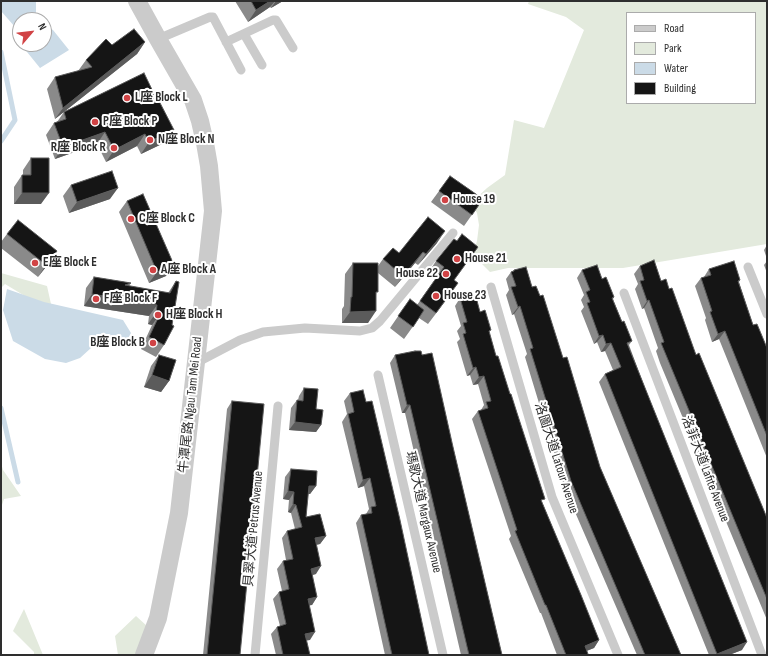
<!DOCTYPE html>
<html>
<head>
<meta charset="utf-8">
<style>
	body { margin:0 }
	#map { position:relative; width:768px; height:656px; overflow:hidden; background:#fff; font-family:"Sofia Sans Condensed",sans-serif }
	canvas { display:block }
	.frame { position:absolute; inset:0; border:2px solid #2e2e2e; pointer-events:none }
	.legend { position:absolute; left:626px; top:12px; width:130px; height:92px; box-sizing:border-box; background:#fff; border:1px solid #ababab; margin:0; padding:5px 7px; list-style:none; font-size:12px; color:#2e2e2e }
	.legend li { display:flex; align-items:center; gap:8px; height:20px }
	.legend b { width:20px; border:1px solid #ababab }
	.north { position:absolute; left:12px; top:12px; width:40px; height:40px; box-sizing:border-box; background:#fff; border:1px solid #ababab; border-radius:50%; rotate:62deg; font-size:11px; font-weight:700; line-height:16px; text-align:center; color:#2e2e2e }
	.north::after { content:''; display:block; margin:auto; width:14px; height:18px; background:#d14345; clip-path:polygon(50% 0,100% 100%,50% 72%,0 100%) }
</style>
</head>
<body>
<div id="map">
<canvas width="768" height="656"></canvas>
<div class="frame"></div>
<ul class="legend">
<li><b style="height:5px;background:#cbcbcb"></b>Road</li>
<li><b style="height:11px;background:#e3eadd"></b>Park</li>
<li><b style="height:11px;background:#cbdbe7"></b>Water</li>
<li><b style="height:11px;background:#151515"></b>Building</li>
</ul>
<div class="north">N</div>
</div>
<script>
const ctx = document.querySelector('canvas').getContext('2d');
ctx.lineJoin = 'round';
function fill(path, color) {
  ctx.fillStyle = color;
  ctx.fill(path, 'evenodd');
}
function toPath(rows) {
  const path = new Path2D();
  for (const r of rows) {
    path.moveTo(r[0], r[1]);
    for (let i = 2; i < r.length; i += 2) path.lineTo(r[i], r[i + 1]);
  }
  return path;
}
function trace(path, color, width, dash) {
  ctx.strokeStyle = color;
  ctx.lineWidth = width;
  ctx.lineCap = dash ? 'butt' : 'round';
  ctx.setLineDash(dash || []);
  ctx.stroke(path);
}
function drawText(font, color, halo, rows, align = 'center') {
  ctx.font = font + ' "Sofia Sans Condensed","Noto Sans TC",sans-serif';
  ctx.lineWidth = 4;
  ctx.setLineDash([]);
  ctx.textBaseline = 'middle';
  ctx.strokeStyle = halo;
  ctx.fillStyle = color;
  for (const [text, x, y, turn = 0] of rows) {
    ctx.save();
    ctx.translate(x, y);
    ctx.rotate((+turn || 0) * Math.PI / 180);
    ctx.textAlign = isNaN(turn) ? turn : align;
    if (halo) ctx.strokeText(text, 0, 0);
    ctx.fillText(text, 0, 0);
    ctx.restore();
  }
}
fill(toPath([
	[529,1,767,1,767,244,623,268,508,268,490,272,473,255,477,241,479,225,477,213,471,203,487,188,505,175,514,120,544,128,584,30,566,17,528,4],
	[627,13,755,13,755,103,627,103],
	[1,273,47,286,53,313,5,284,1,288],
	[1,463,3,470,21,496,4,499,1,508],
	[24,609,43,655,34,655,34,652,13,631],
	[136,616,147,626,138,655,118,655,115,636]
]), '#e3eadd');
fill(toPath([
	[2,1,36,1,36,15,27,20,20,20,20,24,15,27,1,11,1,4],
	[45,26,53,30,69,50,40,68,23,47,22,44,44,44,44,27],
	[7,289,44,302,123,320,131,333,125,344,105,344,91,348,80,358,66,363,45,359,13,341,3,310]
]), '#cbdbe7');
trace(toPath([
	[1,52,15,120,1,141],
	[1,408,18,482]
]), '#cbdbe7', 5);
trace(toPath([
	[244,34,262,65],
	[158,39,210,17,213,17,241,70],
	[226,42,273,20,276,20,293,48],
	[748,267,767,314],
	[491,287,552,497,618,655],
	[624,293,762,655],
	[196,363,240,340,263,332,305,328,360,331,372,328,380,321,453,233],
	[378,375,443,655],
	[255,655,278,406]
]), '#cbcbcb', 9);
trace(toPath([
	[137,1,158,39,193,100,200,121,205,143,209,166,213,211,179,513,158,618,144,655]
]), '#cbcbcb', 18);
fill(toPath([
	[235,1,283,1,271,8,270,7,248,22],
	[145,42,137,54,55,119,47,89,55,77,78,71,86,60,112,45],
	[144,73,166,142,141,154,137,146,106,162,97,144,55,159,46,135,54,123,57,122,64,112],
	[31,158,41,204,14,204,14,187,22,175,23,175,23,170],
	[450,176,483,199,464,226,431,202],
	[71,185,110,199,69,213,63,196],
	[127,201,166,276,149,283,119,212],
	[7,234,57,251,49,263,38,277,1,248,1,242],
	[454,239,454,281,450,295,428,324,419,318,404,339,390,328,410,299,417,305,436,278,428,273,436,261],
	[437,243,418,265,415,263,395,287,378,273,376,296,368,323,342,323,342,309,344,306,345,274,353,263,378,266,383,259,399,253],
	[767,245,767,259,764,250],
	[767,261,767,273,764,265],
	[640,266,661,281,669,289,696,355,767,518,767,620,660,363,656,351,658,348,644,308,642,309,635,289,638,284,634,274],
	[709,269,740,280,739,282,753,325,767,348,767,458,719,339,712,342,705,320,706,318,695,286,701,278,704,277],
	[514,270,532,287,540,296,563,358,600,467,681,655,637,655,565,489,525,357,527,354,514,314,512,315,506,295,509,290,506,279,511,272],
	[582,270,602,279,614,297,613,299,622,322,632,341,629,345,742,650,729,655,709,655,599,382,605,374,613,370,605,351,601,352,597,342,594,344,581,311,584,307,581,300,584,295,577,278],
	[94,277,131,283,129,286,168,293,176,281,164,345,156,357,141,349,152,325,148,324,149,316,84,306,86,288],
	[460,298,473,298,480,312,489,333,496,356,542,502,599,640,594,648,586,651,587,655,557,655,541,613,540,613,509,539,511,536,472,419,478,411,481,410,484,405,478,384,473,385,470,375,467,376,457,342,460,339,457,331,461,326,455,306],
	[159,355,169,381,161,392,144,387,151,366],
	[395,355,422,355,453,447,502,655,461,655,405,413,402,413,390,363],
	[304,388,316,409,321,425,316,432,289,430,291,408,297,400,298,400,299,396],
	[350,393,366,402,429,655,385,655,356,523,361,515,366,514,369,509,364,486,358,488,342,422,347,414,344,401],
	[232,401,240,655,203,655,227,409],
	[291,469,316,486,310,494,308,494,306,517,326,536,320,544,316,545,316,574,312,575,317,597,312,605,309,605,310,640,306,640,310,655,276,655,271,634,277,627,280,626,273,599,279,592,282,591,277,569,283,561,286,560,282,538,287,531,295,529,291,513,288,512,289,500,283,499,285,477]
]), '#8a8a8a');
fill(toPath([
	[270,1,275,1,270,7,248,22,256,10],
	[276,1,283,1,271,8],
	[145,42,137,54,55,119,63,108],
	[174,130,166,142,141,154,149,142],
	[105,132,97,144,55,159,63,147],
	[145,134,137,146,106,162,114,150],
	[118,188,110,199,69,213,77,202],
	[22,193,49,193,41,204,14,204],
	[445,231,437,243,418,265,426,254],
	[57,251,49,263,38,277,46,265],
	[423,252,415,263,395,287,403,276],
	[174,265,166,276,149,283,157,272],
	[92,294,157,305,149,316,84,306],
	[649,300,644,308,642,309,647,301],
	[520,306,514,314,512,315,518,307],
	[376,311,368,323,342,323,350,312],
	[156,313,160,314,152,325,148,324],
	[725,331,719,339,712,342,718,334],
	[603,335,597,342,594,344,599,336],
	[611,343,605,351,601,352,606,344],
	[476,367,470,375,467,376,473,368],
	[152,375,169,381,161,392,144,387],
	[484,376,478,384,473,385,479,377],
	[407,405,410,405,405,413,402,413],
	[295,422,321,425,316,432,289,430],
	[370,478,364,486,358,488,363,480],
	[309,486,316,486,310,494,303,493],
	[288,491,294,492,289,500,283,499],
	[293,504,296,505,291,513,288,512],
	[326,536,320,544,310,546,315,538],
	[321,566,316,574,305,577,311,569],
	[317,597,312,605,302,607,308,599],
	[315,632,310,640,299,642,305,634],
	[599,640,594,648,579,654,585,646],
	[747,642,742,650,729,655,717,655,717,654]
]), '#5b5b5b');
const building = toPath([
	[251,1,270,1,256,10,251,1],
	[134,29,145,42,63,108,55,77,92,67,86,60,106,39,112,45,134,29],
	[144,73,157,100,158,99,174,130,149,142,145,134,114,150,105,132,63,147,54,123,66,119,64,112,144,73],
	[31,158,49,158,49,193,22,193,22,175,31,175,31,158],
	[112,171,118,188,77,202,71,185,112,171],
	[450,176,483,199,472,215,439,191,450,176],
	[143,194,174,265,157,272,127,201,143,194],
	[428,217,445,231,426,254,423,252,403,276,383,259,393,248,399,253,428,217],
	[18,220,57,251,46,265,7,234,18,220],
	[462,234,478,247,454,280,458,283,436,313,420,301,444,267,436,261,454,239,457,241,462,234],
	[654,260,661,281,666,279,669,289,672,288,696,355,699,353,767,518,767,599,666,355,661,343,664,342,649,300,647,301,640,281,644,280,640,266,654,260],
	[734,261,740,280,738,281,753,325,757,324,767,348,767,436,725,331,718,334,710,312,712,311,701,278,711,275,709,269,734,261],
	[353,263,378,263,378,292,376,292,376,311,350,312,351,297,352,297,353,263],
	[597,265,602,279,606,277,614,297,612,298,622,322,624,321,632,341,627,343,747,642,717,654,605,374,621,367,611,343,606,344,603,335,599,336,587,303,590,302,586,292,590,290,582,270,597,265],
	[526,267,532,287,536,286,540,296,543,295,563,358,567,357,600,467,681,655,645,655,571,481,530,349,533,348,520,306,518,307,511,287,516,286,511,272,514,271,514,270,526,267],
	[94,277,131,283,125,285,170,293,176,281,179,282,172,325,174,326,164,345,149,337,160,314,156,313,157,305,92,294,94,277],
	[472,295,473,298,476,297,480,312,485,310,491,330,489,331,496,356,498,356,510,394,511,394,517,413,545,499,541,500,581,595,599,640,585,646,588,654,586,655,566,655,546,605,545,605,515,531,517,530,478,411,488,408,486,402,491,401,484,376,479,377,476,367,473,368,463,334,466,333,463,323,467,322,460,298,472,295],
	[410,299,424,310,413,327,398,316,410,299],
	[415,351,421,351,422,355,432,353,453,447,502,655,469,655,410,405,407,405,395,355,415,351],
	[159,355,176,360,169,381,152,375,159,355],
	[304,388,318,389,316,409,323,410,321,425,295,422,297,400,303,401,304,388],
	[363,390,366,402,372,401,400,520,429,655,392,655,361,515,372,513,371,507,376,506,370,478,363,480,348,414,354,412,350,393,363,390],
	[232,401,264,404,240,655,207,655,232,401],
	[291,469,317,471,316,486,309,486,306,517,320,514,326,536,315,538,321,566,311,569,317,597,308,599,315,632,305,634,310,655,281,655,283,655,277,627,286,624,279,592,289,589,283,561,293,559,287,531,302,527,296,505,293,504,294,492,288,491,291,469]
]);
fill(building, '#151515');
trace(building, '#5b5b5b', 1);
for (const [x, y, r, color] of [
	[127,98,4,"#d14345"],
	[95,122,4,"#d14345"],
	[150,140,4,"#d14345"],
	[114,148,4,"#d14345"],
	[445,200,4,"#d14345"],
	[131,219,4,"#d14345"],
	[457,259,4,"#d14345"],
	[35,263,4,"#d14345"],
	[153,270,4,"#d14345"],
	[446,274,4,"#d14345"],
	[436,296,4,"#d14345"],
	[96,299,4,"#d14345"],
	[158,315,4,"#d14345"],
	[153,343,4,"#d14345"]
]) {
  const dot = new Path2D();
  dot.arc(x, y, r, 0, 2 * Math.PI);
  ctx.fillStyle = color;
  ctx.fill(dot);
  trace(dot, '#fff', 1.5);
}
drawText('bold 13px', '#2e2e2e', '#fff', [
	["L座 Block L",135,98],
	["P座 Block P",103,122],
	["N座 Block N",158,140],
	["R座 Block R",106,148,"right"],
	["House 19",453,200],
	["C座 Block C",139,219],
	["House 21",465,259],
	["E座 Block E",43,263],
	["A座 Block A",161,270],
	["House 22",438,274,"right"],
	["House 23",444,296],
	["F座 Block F",104,299],
	["H座 Block H",166,315],
	["B座 Block B",145,343,"right"]
], 'left');
drawText('13px', '#2e2e2e', '#fff', [
	["牛潭尾路 Ngau Tam Mei Road",191,405,-84],
	["洛圖大道 Latour Avenue",556,458,72],
	["洛菲大道 Lafite Avenue",705,469,69],
	["瑪歌大道 Margaux Avenue",423,512,77],
	["貝翠大道 Petrus Avenue",254,529,-85]
]);
</script>
</body>
</html>
